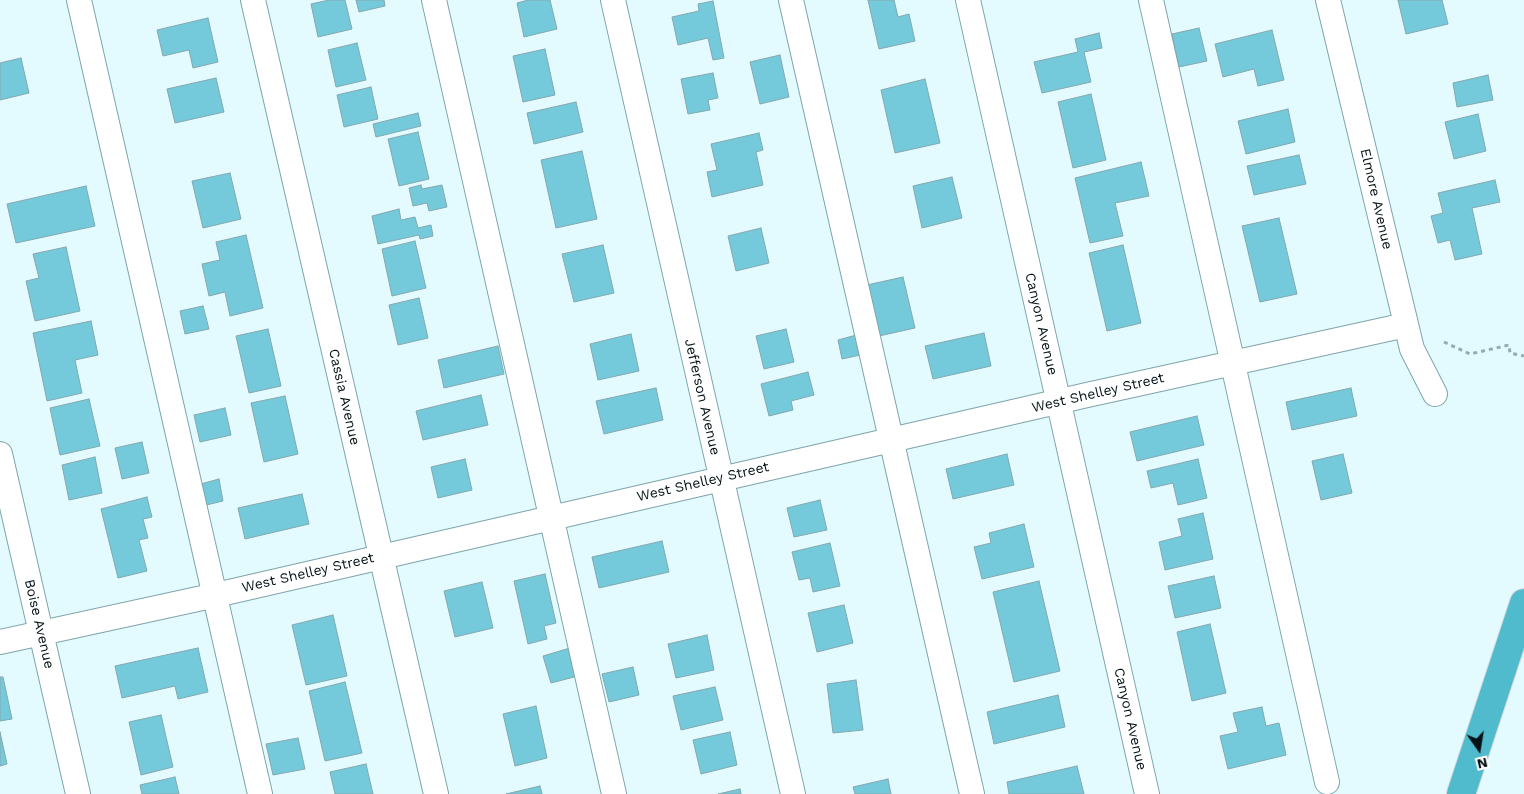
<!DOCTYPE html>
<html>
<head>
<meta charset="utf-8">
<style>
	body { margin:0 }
	#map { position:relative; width:1524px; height:794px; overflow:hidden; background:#e3fbff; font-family:"Work Sans",sans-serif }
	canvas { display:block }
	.north { position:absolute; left:1454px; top:724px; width:50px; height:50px; -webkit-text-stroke:4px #fff; paint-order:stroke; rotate:167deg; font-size:14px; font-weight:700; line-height:20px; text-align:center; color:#051215 }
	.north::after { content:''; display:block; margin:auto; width:18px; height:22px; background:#051215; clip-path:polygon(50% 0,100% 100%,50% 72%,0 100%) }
</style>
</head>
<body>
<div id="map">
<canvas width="1524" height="794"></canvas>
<div class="north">N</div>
</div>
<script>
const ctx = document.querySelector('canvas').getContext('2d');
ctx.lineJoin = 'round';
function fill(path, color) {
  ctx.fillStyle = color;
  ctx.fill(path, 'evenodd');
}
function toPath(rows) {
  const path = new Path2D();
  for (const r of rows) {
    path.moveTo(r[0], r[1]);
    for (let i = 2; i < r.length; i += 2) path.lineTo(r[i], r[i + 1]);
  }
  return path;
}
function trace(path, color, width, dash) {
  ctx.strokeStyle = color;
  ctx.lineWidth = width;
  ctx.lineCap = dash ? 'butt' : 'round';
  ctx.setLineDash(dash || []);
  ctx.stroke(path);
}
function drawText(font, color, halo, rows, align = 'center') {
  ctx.font = font + ' "Work Sans",sans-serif';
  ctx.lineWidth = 4;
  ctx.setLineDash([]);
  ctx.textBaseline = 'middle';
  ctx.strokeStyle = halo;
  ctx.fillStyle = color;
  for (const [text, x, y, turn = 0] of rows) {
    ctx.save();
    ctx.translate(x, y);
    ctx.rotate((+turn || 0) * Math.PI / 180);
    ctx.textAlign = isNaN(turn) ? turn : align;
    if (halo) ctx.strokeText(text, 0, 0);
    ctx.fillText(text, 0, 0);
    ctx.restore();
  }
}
const building = toPath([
	[329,0,345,0,352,29,318,37,311,4,329,0],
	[356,0,384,0,385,6,359,12,356,0],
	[528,0,550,0,557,29,524,37,517,3,528,0],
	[868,0,894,0,898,17,909,14,915,41,879,49,868,0],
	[1398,0,1442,0,1448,24,1406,34,1398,0],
	[713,1,724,58,713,60,708,38,678,45,672,17,699,11,698,4,713,1],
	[208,18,218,62,193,68,189,50,163,56,157,30,208,18],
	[1199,28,1207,61,1179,67,1172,34,1199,28],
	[1272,30,1284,80,1258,86,1254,69,1223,77,1215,44,1272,30],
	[1099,33,1102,48,1084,52,1091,82,1042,93,1034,62,1078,52,1075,39,1099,33],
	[357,43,366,80,336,87,328,50,357,43],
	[545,49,555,95,523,102,513,56,545,49],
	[780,55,789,97,760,104,750,62,780,55],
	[21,58,29,93,0,100,0,63,21,58],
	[713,73,718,98,708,100,710,110,688,114,681,79,713,73],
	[1488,75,1493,100,1457,107,1453,83,1488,75],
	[216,78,224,112,175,123,167,89,216,78],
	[925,79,940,143,895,153,881,90,925,79],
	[371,87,378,119,344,127,337,95,371,87],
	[1091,94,1106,160,1073,168,1058,102,1091,94],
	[576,102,583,132,534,144,527,113,576,102],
	[1288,109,1295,142,1246,154,1238,121,1288,109],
	[418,113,421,126,376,137,373,124,418,113],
	[1478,114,1486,151,1454,159,1445,122,1478,114],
	[418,132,429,179,399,186,388,139,418,132],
	[759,133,763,150,756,152,763,185,712,197,707,172,717,170,711,144,759,133],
	[582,151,597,219,556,228,541,160,582,151],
	[1299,155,1306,184,1254,195,1247,166,1299,155],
	[1141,162,1149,196,1115,203,1123,236,1090,243,1075,178,1141,162],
	[230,173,241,219,203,228,192,181,230,173],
	[952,177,962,218,922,228,913,186,952,177],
	[1495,180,1500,202,1472,208,1482,254,1455,260,1450,240,1438,243,1431,216,1443,213,1438,193,1495,180],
	[421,185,422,189,442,185,447,207,429,211,427,203,413,206,409,188,421,185],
	[86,186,95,226,16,243,7,204,86,186],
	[399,209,401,220,415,217,418,228,431,225,433,236,420,239,419,235,378,244,372,216,399,209],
	[1279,218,1297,294,1260,302,1242,226,1279,218],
	[761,228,769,263,736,271,728,236,761,228],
	[246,235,263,308,230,316,225,292,209,296,202,264,220,260,216,242,246,235],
	[415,241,426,288,392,296,382,249,415,241],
	[603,245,614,293,574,302,562,254,603,245],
	[1123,245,1141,323,1107,331,1089,253,1123,245],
	[66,247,80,311,35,321,26,281,39,278,33,254,66,247],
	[903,277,915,328,879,336,867,285,903,277],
	[419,298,428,338,398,345,389,305,419,298],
	[203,306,209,329,185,334,180,311,203,306],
	[91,321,98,355,75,360,82,393,47,401,33,333,91,321],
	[268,329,281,386,249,393,236,336,268,329],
	[786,329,794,362,764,369,756,336,786,329],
	[984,333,991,366,933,379,925,346,984,333],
	[631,334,639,371,598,380,590,344,631,334],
	[860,334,865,354,842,359,838,340,860,334],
	[498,346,504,374,444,388,438,360,498,346],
	[808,372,814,395,791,401,793,410,769,416,761,384,808,372],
	[656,388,663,420,604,434,596,401,656,388],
	[1351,388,1357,416,1292,430,1286,402,1351,388],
	[481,395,488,425,423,440,416,411,481,395],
	[285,396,298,454,264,462,251,403,285,396],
	[89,399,100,446,60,455,50,408,89,399],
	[225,408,231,435,200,442,194,415,225,408],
	[1197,416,1204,445,1137,461,1130,432,1197,416],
	[142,442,149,473,122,479,115,448,142,442],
	[1007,454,1014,485,953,499,946,469,1007,454],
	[1343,454,1352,493,1321,500,1312,461,1343,454],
	[95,457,102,493,69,500,62,465,95,457],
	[465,459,472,490,438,498,431,467,465,459],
	[1198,459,1207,498,1178,505,1173,483,1151,488,1147,471,1198,459],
	[219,479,223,501,202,506,197,485,219,479],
	[302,494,309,524,245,539,238,508,302,494],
	[147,497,152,517,143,519,148,538,139,540,147,571,118,578,101,509,147,497],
	[820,500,827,530,794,537,787,508,820,500],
	[1203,513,1213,559,1165,570,1159,542,1182,536,1178,519,1203,513],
	[1024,524,1034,567,982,579,974,547,991,543,989,533,1024,524],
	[662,541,669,572,599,588,592,557,662,541],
	[830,543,840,586,813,592,810,578,799,580,792,552,830,543],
	[545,574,556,623,544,626,547,639,528,644,514,581,545,574],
	[1214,576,1221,608,1175,618,1168,586,1214,576],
	[1039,581,1060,671,1014,682,993,592,1039,581],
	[482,582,493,628,455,637,444,591,482,582],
	[844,605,853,643,817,652,808,613,844,605],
	[333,615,347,676,306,685,292,625,333,615],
	[1210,624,1226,693,1192,701,1177,632,1210,624],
	[707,635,714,670,676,678,668,644,707,635],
	[198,648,208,692,178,699,175,686,122,698,115,666,198,648],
	[570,648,578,676,551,683,543,656,570,648],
	[633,667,639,695,609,702,602,674,633,667],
	[0,677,3,677,12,719,0,721,0,677],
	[856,680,863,730,833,733,827,684,856,680],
	[345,682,362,753,325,761,309,691,345,682],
	[715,687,723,720,681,730,673,696,715,687],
	[1058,695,1065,727,994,744,987,712,1058,695],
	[536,706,547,758,515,766,503,714,536,706],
	[1262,707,1266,726,1279,723,1286,755,1228,769,1220,736,1238,732,1233,713,1262,707],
	[161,715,173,767,141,775,129,722,161,715],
	[0,732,7,764,0,766,0,732],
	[730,732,737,765,701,774,693,740,730,732],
	[298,738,305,769,273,775,266,744,298,738],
	[366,764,373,794,335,794,330,772,366,764],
	[1077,766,1084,794,1009,794,1007,782,1077,766],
	[175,777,179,794,142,794,140,785,175,777],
	[888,779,891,794,855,794,853,787,888,779],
	[540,786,542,794,506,794,540,786],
	[740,789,741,794,718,794,740,789]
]);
fill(building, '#74cada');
trace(building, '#83a8af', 1);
const minor = toPath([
	[79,0,260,794],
	[253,0,436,794],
	[434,0,614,794],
	[613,0,793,794],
	[791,0,972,794],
	[968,0,1147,794],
	[1151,0,1327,782],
	[1328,0,1412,349,1435,394],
	[0,454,78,794],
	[0,642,216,595,1087,395,1406,325]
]);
const highway = toPath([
	[1461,794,1524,603]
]);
trace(minor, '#7fa4ab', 26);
trace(highway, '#d7d9da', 30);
trace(toPath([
	[1444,342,1470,354,1509,345,1510,353,1524,356]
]), '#96abae', 3, [4, 4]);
trace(minor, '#fff', 24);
trace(highway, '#50bbcd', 28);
drawText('14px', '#051215', '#fff', [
	["Elmore Avenue",1376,199,77],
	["Canyon Avenue",1041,324,77],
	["West Shelley Street",1098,393,-13],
	["Cassia Avenue",344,397,77],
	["Jefferson Avenue",702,397,77],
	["West Shelley Street",703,482,-13],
	["West Shelley Street",308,573,-13],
	["Boise Avenue",39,624,77],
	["Canyon Avenue",1130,719,77]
]);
</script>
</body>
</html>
